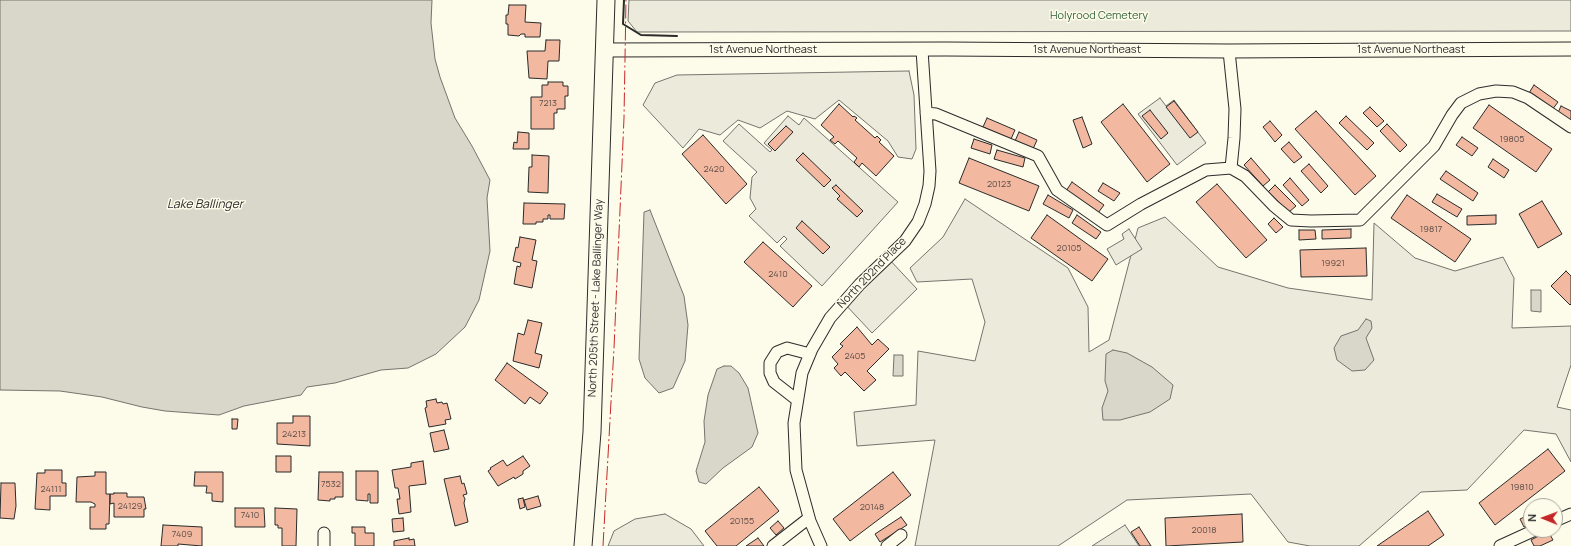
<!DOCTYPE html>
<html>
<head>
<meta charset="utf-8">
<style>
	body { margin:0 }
	#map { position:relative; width:1571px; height:546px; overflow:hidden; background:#fdfbea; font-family:Manrope,sans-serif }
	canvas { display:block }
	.north { position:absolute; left:1523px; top:498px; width:40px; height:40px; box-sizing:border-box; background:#fdfbea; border:1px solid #a9a89e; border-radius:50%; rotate:271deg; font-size:11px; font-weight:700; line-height:16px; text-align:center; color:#2b2b2b }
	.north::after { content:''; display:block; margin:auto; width:14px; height:18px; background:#c62828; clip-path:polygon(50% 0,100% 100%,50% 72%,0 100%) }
</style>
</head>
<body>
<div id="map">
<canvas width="1571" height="546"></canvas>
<div class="north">N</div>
</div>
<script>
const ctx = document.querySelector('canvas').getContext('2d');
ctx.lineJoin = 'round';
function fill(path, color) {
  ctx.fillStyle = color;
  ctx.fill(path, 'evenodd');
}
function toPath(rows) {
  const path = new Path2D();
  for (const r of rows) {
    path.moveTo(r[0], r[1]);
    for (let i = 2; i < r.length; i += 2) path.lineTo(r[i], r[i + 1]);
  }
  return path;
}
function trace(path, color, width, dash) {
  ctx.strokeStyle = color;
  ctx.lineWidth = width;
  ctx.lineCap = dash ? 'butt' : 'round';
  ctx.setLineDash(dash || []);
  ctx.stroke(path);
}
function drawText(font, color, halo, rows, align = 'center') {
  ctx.font = font + ' Manrope,sans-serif';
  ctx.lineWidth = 3;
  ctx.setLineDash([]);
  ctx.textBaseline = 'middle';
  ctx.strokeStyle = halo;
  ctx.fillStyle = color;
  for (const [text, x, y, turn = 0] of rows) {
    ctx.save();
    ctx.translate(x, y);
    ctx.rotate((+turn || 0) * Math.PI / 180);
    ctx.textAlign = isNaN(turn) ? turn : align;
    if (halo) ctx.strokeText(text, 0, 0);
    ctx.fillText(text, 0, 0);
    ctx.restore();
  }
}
const green = toPath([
	[629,0,1571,0,1571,31,637,32,628,21,629,0],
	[909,71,914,95,916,149,912,159,898,157,888,141,839,100,815,119,787,111,760,128,738,120,720,135,699,129,683,148,643,105,655,83,677,75,909,71],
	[965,199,1068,268,1088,307,1089,352,1109,340,1138,228,1165,217,1218,267,1288,288,1372,300,1374,223,1415,258,1455,271,1503,257,1514,278,1512,328,1571,326,1571,365,1557,407,1571,410,1571,462,1556,434,1524,430,1467,490,1421,492,1359,546,1310,546,1288,542,1251,494,1127,500,1058,546,915,546,935,440,857,446,854,412,916,405,918,351,975,361,985,322,972,279,917,282,910,268,943,237,965,199],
	[665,514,691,529,704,546,608,546,614,531,635,519,665,514]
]);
fill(green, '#ecebdb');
trace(green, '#74746e', 1);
const parking = toPath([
	[1160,98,1166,106,1174,100,1206,143,1177,165,1138,114,1160,98],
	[788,116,799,125,804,118,898,202,822,286,780,246,787,239,784,236,777,243,749,216,756,209,750,198,752,177,757,172,723,141,739,124,770,152,772,150,764,143,788,116],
	[1129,229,1142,249,1116,265,1107,249,1124,239,1122,234,1129,229],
	[888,258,917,289,872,333,843,302,888,258],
	[1125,525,1139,546,1092,546,1125,525]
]);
fill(parking, '#eceadb');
trace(parking, '#74746e', 1);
const water = toPath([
	[0,0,432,0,431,23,435,59,440,77,455,118,472,146,490,180,487,198,490,251,479,300,465,327,436,354,408,368,381,370,335,383,307,387,301,395,244,406,219,415,165,411,142,407,102,397,60,391,0,390,0,0],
	[650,210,684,296,688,325,685,361,673,388,659,393,645,378,639,359,644,212,650,210],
	[1531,290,1541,290,1541,312,1531,311,1531,290],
	[1366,319,1371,321,1372,328,1366,338,1374,360,1365,370,1352,371,1337,360,1334,348,1341,336,1358,330,1366,319],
	[1113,350,1127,353,1152,367,1173,385,1170,399,1150,412,1120,420,1103,420,1102,408,1108,391,1105,381,1106,354,1113,350],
	[894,355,903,355,903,376,893,376,894,355],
	[724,366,731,366,739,373,748,388,758,433,752,447,723,468,706,484,699,482,696,471,705,442,704,421,708,395,717,369,724,366]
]);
fill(water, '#d8d7c9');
trace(water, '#74746e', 1);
const building = toPath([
	[509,5,526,5,525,22,541,23,540,37,525,37,525,34,521,34,519,36,508,35,508,24,506,24,506,15,508,15,509,5],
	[546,40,560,40,559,61,548,61,547,79,529,78,527,51,545,51,546,40],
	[548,82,563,82,563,86,568,86,568,96,565,96,565,109,557,109,557,113,554,113,554,129,531,129,531,97,542,97,542,85,548,85,548,82],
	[1534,85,1558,102,1552,110,1529,93,1534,85],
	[1174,101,1198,132,1190,138,1166,107,1174,101],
	[839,104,853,117,854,116,857,118,855,120,875,138,877,136,881,140,879,142,894,156,876,176,862,163,859,167,854,162,857,158,838,141,835,144,830,140,834,137,821,125,839,104],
	[1123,104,1170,164,1147,182,1101,122,1123,104],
	[1489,105,1552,149,1536,172,1473,128,1489,105],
	[1561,106,1571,111,1571,122,1557,115,1561,106],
	[1370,107,1384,121,1377,127,1363,113,1370,107],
	[1150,110,1168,133,1161,139,1142,116,1150,110],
	[1316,111,1376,176,1355,195,1295,129,1316,111],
	[1346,116,1374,143,1367,150,1339,123,1346,116],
	[1082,117,1092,144,1083,148,1073,120,1082,117],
	[987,118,1015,130,1011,139,983,127,987,118],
	[1270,121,1282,135,1275,142,1263,127,1270,121],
	[1387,124,1407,145,1400,152,1380,131,1387,124],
	[786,126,793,132,775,151,768,144,786,126],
	[518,132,529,133,529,149,513,149,514,142,517,143,518,132],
	[1019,132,1037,140,1033,149,1015,141,1019,132],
	[703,135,747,184,726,204,682,154,703,135],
	[1462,137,1478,148,1472,156,1456,145,1462,137],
	[974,139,992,145,990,154,971,148,974,139],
	[1289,142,1302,157,1294,163,1281,149,1289,142],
	[997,150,1025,158,1023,167,994,159,997,150],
	[803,153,831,180,824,187,796,160,803,153],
	[532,155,549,156,548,193,528,192,529,167,532,167,532,155],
	[969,158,1039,186,1029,211,959,183,969,158],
	[1251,158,1270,180,1263,186,1244,165,1251,158],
	[1493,159,1509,170,1504,178,1488,167,1493,159],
	[1309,164,1328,186,1321,193,1301,171,1309,164],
	[1446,171,1478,193,1473,201,1440,179,1446,171],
	[1290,178,1309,200,1302,206,1283,185,1290,178],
	[1072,182,1104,205,1098,213,1066,191,1072,182],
	[1103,183,1120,193,1114,201,1098,191,1103,183],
	[1217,184,1267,240,1246,258,1196,202,1217,184],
	[836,185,863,211,857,217,837,199,840,196,832,188,836,185],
	[1275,185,1296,206,1289,212,1268,192,1275,185],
	[1437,194,1462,209,1457,217,1432,202,1437,194],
	[1048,195,1073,210,1069,218,1043,204,1048,195],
	[1407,195,1471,239,1455,262,1391,218,1407,195],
	[1542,201,1562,234,1538,248,1519,214,1542,201],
	[524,203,565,204,564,219,550,219,550,215,548,215,548,219,543,219,543,222,536,222,536,224,523,224,524,203],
	[1047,215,1108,259,1092,281,1031,238,1047,215],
	[1077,215,1101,232,1096,239,1072,223,1077,215],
	[1496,215,1496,224,1467,225,1467,216,1496,215],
	[1274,218,1283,227,1276,233,1268,224,1274,218],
	[802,221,830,247,823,254,796,228,802,221],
	[1351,229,1351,238,1322,239,1322,230,1351,229],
	[1299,230,1315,230,1316,239,1299,240,1299,230],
	[520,237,536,240,532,260,537,261,532,288,514,284,517,266,520,267,521,263,513,261,516,247,518,248,520,237],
	[763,242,812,286,793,307,744,262,763,242],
	[1366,248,1367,276,1301,277,1300,250,1366,248],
	[1566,271,1571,276,1571,304,1570,305,1551,286,1566,271],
	[528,320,542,323,535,353,542,355,539,368,513,361,518,333,524,335,528,320],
	[857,327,872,345,878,339,889,349,867,371,876,380,864,391,845,372,841,376,834,368,838,364,832,357,843,346,840,344,857,327],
	[507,363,548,393,540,404,530,397,525,404,495,380,507,363],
	[436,399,437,403,442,402,443,404,447,403,451,419,445,420,446,424,429,427,425,408,427,407,426,401,436,399],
	[293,416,310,416,310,446,277,444,277,423,293,423,293,416],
	[232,419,238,419,237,429,232,429,232,419],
	[444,430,449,449,434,452,430,433,444,430],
	[1548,449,1565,471,1495,525,1479,503,1548,449],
	[276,456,291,456,291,472,276,472,276,456],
	[523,456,530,466,523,471,523,474,515,479,514,477,498,486,488,471,491,469,490,468,503,460,507,466,523,456],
	[423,461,426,484,409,486,411,512,399,514,397,499,400,499,398,488,395,488,392,470,411,467,411,463,423,461],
	[45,470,62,470,62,483,66,483,66,496,50,496,50,510,35,509,37,473,45,473,45,470],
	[356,471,378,471,378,503,370,503,370,494,368,494,368,501,356,500,356,471],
	[95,472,106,472,106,494,110,494,109,524,106,524,106,529,90,529,90,507,95,507,95,504,91,502,76,502,77,477,95,476,95,472],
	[195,472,223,472,223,502,212,501,212,493,206,493,207,486,194,486,195,472],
	[319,472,343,472,343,497,335,497,335,499,330,499,330,501,318,500,319,472],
	[893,472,911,495,850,541,833,519,893,472],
	[460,476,462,484,464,483,467,494,463,495,465,499,464,503,468,522,455,526,444,479,460,476],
	[1,483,15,483,16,506,14,519,0,518,1,483],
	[759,487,779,511,736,546,717,546,705,531,759,487],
	[114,493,127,493,127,497,144,497,146,509,144,509,144,517,114,517,114,503,110,504,110,494,114,494,114,493],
	[538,496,541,506,527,510,524,500,538,496],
	[523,498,525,507,520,509,518,499,523,498],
	[235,508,264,508,265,527,235,527,235,508],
	[275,508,297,509,296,546,282,546,282,528,278,528,278,525,275,525,275,508],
	[1428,511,1444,535,1428,546,1377,546,1428,511],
	[1242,514,1243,542,1166,546,1165,518,1242,514],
	[1531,514,1531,524,1524,527,1520,519,1531,514],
	[901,517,907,525,880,542,875,534,901,517],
	[403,518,404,531,393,532,392,519,403,518],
	[778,521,784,528,776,535,770,528,778,521],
	[163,525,202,527,202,546,178,544,178,546,161,546,163,525],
	[352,527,365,527,365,533,374,533,374,546,355,546,355,533,352,533,352,527],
	[1139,527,1151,546,1140,546,1131,532,1139,527],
	[1548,531,1553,540,1540,546,1534,546,1531,540,1548,531],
	[409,538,409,540,414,539,415,546,394,546,394,541,409,538],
	[758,538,764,546,746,546,758,538]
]);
fill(building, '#f2b8a0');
trace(building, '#2b2b2b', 1);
const minor = toPath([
	[1229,51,1235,109,1234,138,1231,168],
	[926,113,936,114,1038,156,1057,190,1107,225,1141,204,1206,170,1231,168,1245,176,1274,206,1291,220,1311,221,1360,220,1434,146,1452,115,1461,103,1479,94,1496,91,1513,92,1528,98,1571,127],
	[797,400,774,382,770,373,770,363,777,352,787,348,810,354],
	[1555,521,1571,514],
	[324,546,324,533],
	[773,546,809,518],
	[821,546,810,521,796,470,794,423,802,373,812,349,830,318,860,284,905,241,918,222,925,204,929,186,930,171,922,50],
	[887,546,901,535],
	[1500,546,1535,530]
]);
const tertiary = toPath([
	[604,50,946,49,1229,51,1571,49]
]);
const primary = toPath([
	[583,546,592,432,606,0]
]);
trace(minor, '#2b2b2b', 13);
trace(tertiary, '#2b2b2b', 15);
trace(primary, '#2b2b2b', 19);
trace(minor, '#fdfbea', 11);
trace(tertiary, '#fdfbea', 13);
trace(primary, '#fdfbea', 17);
trace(toPath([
	[624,0,623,24,641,35,677,36]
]), '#2b2b2b', 2);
trace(toPath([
	[603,546,614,348,624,118,626,0]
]), '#c62828', 1, [14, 3, 2, 3]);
drawText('9px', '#5d4e48', null, [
	["7213",548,103],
	["19805",1512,139],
	["2420",714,169],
	["20123",999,184],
	["19817",1431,229],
	["20105",1069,248],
	["19921",1333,263],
	["2410",778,274],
	["2405",855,356],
	["24213",294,434],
	["7532",331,484],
	["19810",1522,487],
	["24111",51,489],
	["24129",130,506],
	["20148",872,507],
	["7410",250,515],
	["20155",742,521],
	["20018",1204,530],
	["7409",182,534]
]);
drawText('11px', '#34623c', '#fdfbea', [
	["Holyrood Cemetery",1099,16]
]);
drawText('11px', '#2b2b2b', '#fdfbea', [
	["1st Avenue Northeast",763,50],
	["1st Avenue Northeast",1087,50],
	["1st Avenue Northeast",1411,50],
	["North 202nd Place",872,273,-46],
	["North 205th Street - Lake Ballinger Way",596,298,-88]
]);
drawText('italic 12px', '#2b2b2b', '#fdfbea', [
	["Lake Ballinger",205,205]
]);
</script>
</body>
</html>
